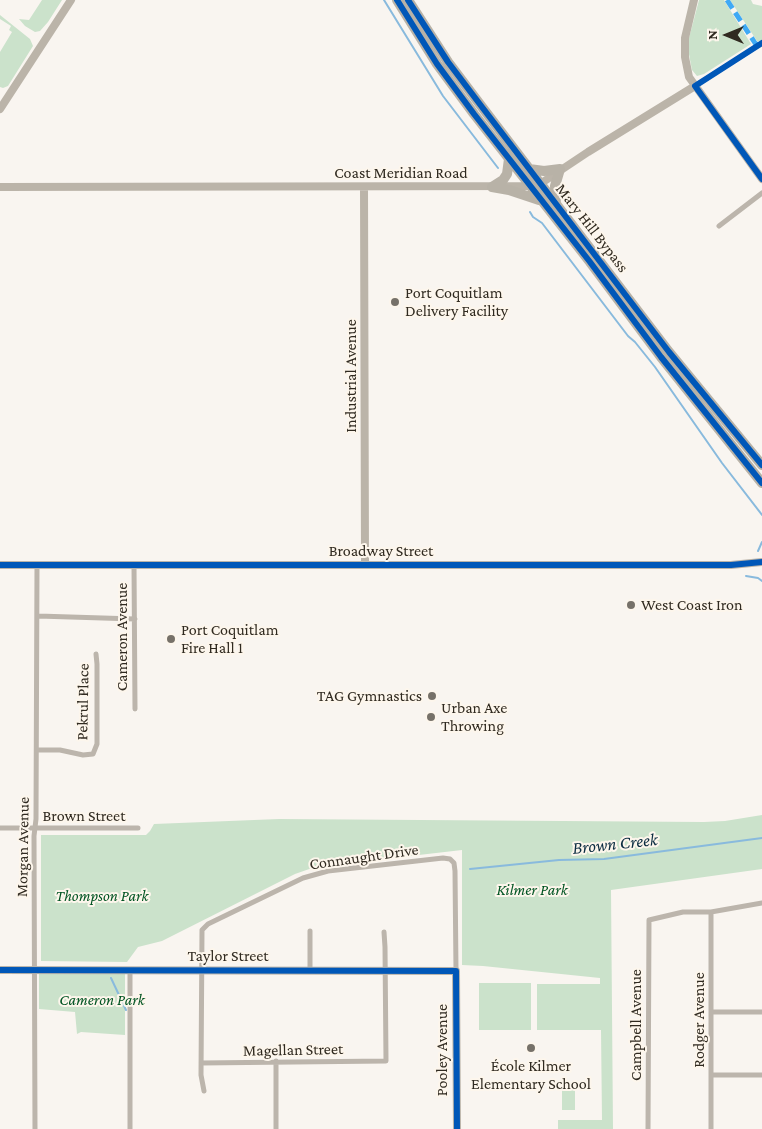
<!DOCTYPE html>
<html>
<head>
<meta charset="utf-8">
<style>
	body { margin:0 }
	#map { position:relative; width:762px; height:1129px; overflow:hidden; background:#f9f5f0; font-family:"Crimson Pro",serif }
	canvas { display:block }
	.north { position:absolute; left:702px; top:10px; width:50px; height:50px; -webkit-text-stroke:4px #fdf6ec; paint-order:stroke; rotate:270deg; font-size:14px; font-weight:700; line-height:20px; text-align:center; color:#302a20 }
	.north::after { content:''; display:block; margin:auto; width:18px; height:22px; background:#302a20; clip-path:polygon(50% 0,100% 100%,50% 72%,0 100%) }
</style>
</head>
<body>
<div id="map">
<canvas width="762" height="1129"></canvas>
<div class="north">N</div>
</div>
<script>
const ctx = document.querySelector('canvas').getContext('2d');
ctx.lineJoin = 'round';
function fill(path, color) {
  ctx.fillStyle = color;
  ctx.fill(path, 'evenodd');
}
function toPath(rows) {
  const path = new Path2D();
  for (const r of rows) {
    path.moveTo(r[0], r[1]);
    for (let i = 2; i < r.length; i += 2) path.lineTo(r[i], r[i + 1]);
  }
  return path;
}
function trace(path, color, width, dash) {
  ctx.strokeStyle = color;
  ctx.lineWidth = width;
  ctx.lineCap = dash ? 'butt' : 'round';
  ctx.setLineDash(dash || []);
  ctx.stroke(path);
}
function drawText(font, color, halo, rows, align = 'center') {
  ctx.font = font + ' "Crimson Pro",serif';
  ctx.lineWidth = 4;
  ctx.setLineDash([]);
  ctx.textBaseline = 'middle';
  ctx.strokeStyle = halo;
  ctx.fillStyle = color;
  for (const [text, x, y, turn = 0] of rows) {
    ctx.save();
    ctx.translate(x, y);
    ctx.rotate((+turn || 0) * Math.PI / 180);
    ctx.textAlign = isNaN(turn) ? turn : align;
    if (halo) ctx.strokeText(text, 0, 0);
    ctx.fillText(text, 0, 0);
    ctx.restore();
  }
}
fill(toPath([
	[42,0,62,0,48,22,40,31,35,32,25,26,19,19,29,20],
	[699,0,724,0,751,44,704,74,697,76,692,70,688,49,689,38],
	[730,0,751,0,753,4,762,6,762,42,757,41],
	[0,15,30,39,33,46,8,86,3,88,0,87,0,52,12,32,9,30,11,26,0,19],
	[762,815,762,869,611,890,613,1129,558,1129,558,1120,602,1120,601,1030,537,1030,537,984,600,984,600,978,483,966,462,965,462,850,315,867,295,874,162,941,138,947,127,962,41,961,41,835,146,835,150,831,154,824,279,819,704,822,725,821],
	[39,974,125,974,125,1035,81,1032,77,1034,75,1012,39,1009],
	[479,983,531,983,531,1030,479,1030],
	[562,1087,575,1087,575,1110,562,1110]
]), '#cbe2cb');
trace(toPath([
	[384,0,443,96,498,168],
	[530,212,533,217,542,223,628,336,635,342,655,367,722,463,762,515],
	[758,551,762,542],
	[746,576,758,578,762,581],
	[470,869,559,860,604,859,762,838],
	[111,978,126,1010]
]), '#89badd', 2);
trace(toPath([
	[695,86,762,43],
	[719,226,762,193],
	[134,565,135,709],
	[38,616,135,619],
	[37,750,60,750,83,755,93,754,97,744,97,664,96,654],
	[0,828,138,828],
	[310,931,310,971],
	[130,970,130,1129],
	[711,1012,762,1012],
	[276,1061,276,1129],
	[201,1063,386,1061,385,947,384,932],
	[711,1075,762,1075],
	[204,1091,201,1075,202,930,208,924,303,878,328,871,443,858,450,859,454,863,455,871,456,971],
	[35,1129,34,836,36,819,37,565],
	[648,1129,649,920,683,912,711,912,762,903],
	[711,1129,711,912]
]), '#bcb5ac', 5);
trace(toPath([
	[694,0,685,38,685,57,689,77,762,179],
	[0,109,71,0],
	[0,187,529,186,540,184,588,152,695,86],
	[364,187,365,564],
	[0,565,731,565,762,562],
	[0,970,456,971,457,1129]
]), '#bbb4a9', 8);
trace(toPath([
	[397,0,437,64,474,114,590,262,661,357,762,483],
	[408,0,448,62,482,107,669,352,762,465],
	[529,169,544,171,560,169,555,186,556,204],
	[492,187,509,190,539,200],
	[492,187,503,180,507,174,509,159]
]), '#b8b2a7', 10);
trace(toPath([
	[727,0,755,43,760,47]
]), '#3fa9f5', 5, [10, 5]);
trace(toPath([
	[397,0,437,64,474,114,590,262,661,357,762,483],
	[408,0,448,62,482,107,669,352,762,465],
	[762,43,695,86,762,179],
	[0,565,731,565,762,562],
	[0,970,456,971,457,1129]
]), '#0057b8', 6);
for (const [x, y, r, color] of [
	[395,302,5,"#767169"],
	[631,605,5,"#767169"],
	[171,639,5,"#767169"],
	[432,696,5,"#767169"],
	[431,717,5,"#767169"],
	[531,1048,5,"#767169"]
]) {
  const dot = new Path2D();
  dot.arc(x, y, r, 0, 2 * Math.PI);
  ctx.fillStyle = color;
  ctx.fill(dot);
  trace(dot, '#fdf6ec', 2);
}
drawText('16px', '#302a20', '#fdf6ec', [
	["Coast Meridian Road",401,173],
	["Mary Hill Bypass",592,228,52],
	["Industrial Avenue",351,376,-90],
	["Broadway Street",381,551],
	["Cameron Avenue",122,637,-90],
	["Pekrul Place",83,702,-89],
	["Brown Street",84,816],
	["Morgan Avenue",23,847,-89],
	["Connaught Drive",364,857,-8],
	["Taylor Street",228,956],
	["Rodger Avenue",699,1020,-90],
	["Campbell Avenue",636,1025,-90],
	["Magellan Street",293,1050,-1],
	["Pooley Avenue",442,1050,-90]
]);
drawText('16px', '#302a20', '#fdf6ec', [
	["Port Coquitlam",405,293],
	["Delivery Facility",405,311],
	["West Coast Iron",641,605],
	["Port Coquitlam",181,630],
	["Fire Hall 1",181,648],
	["TAG Gymnastics",422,696,"right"],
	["Urban Axe",441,708],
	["Throwing",441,726],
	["École Kilmer",531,1066,"center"],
	["Elementary School",531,1084,"center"]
], 'left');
drawText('italic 16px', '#005422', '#fdf6ec', [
	["Kilmer Park",532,890],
	["Thompson Park",102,896],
	["Cameron Park",102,1000]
]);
drawText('italic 18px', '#0b2c41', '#fdf6ec', [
	["Brown Creek",615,844,-6]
]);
</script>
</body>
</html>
